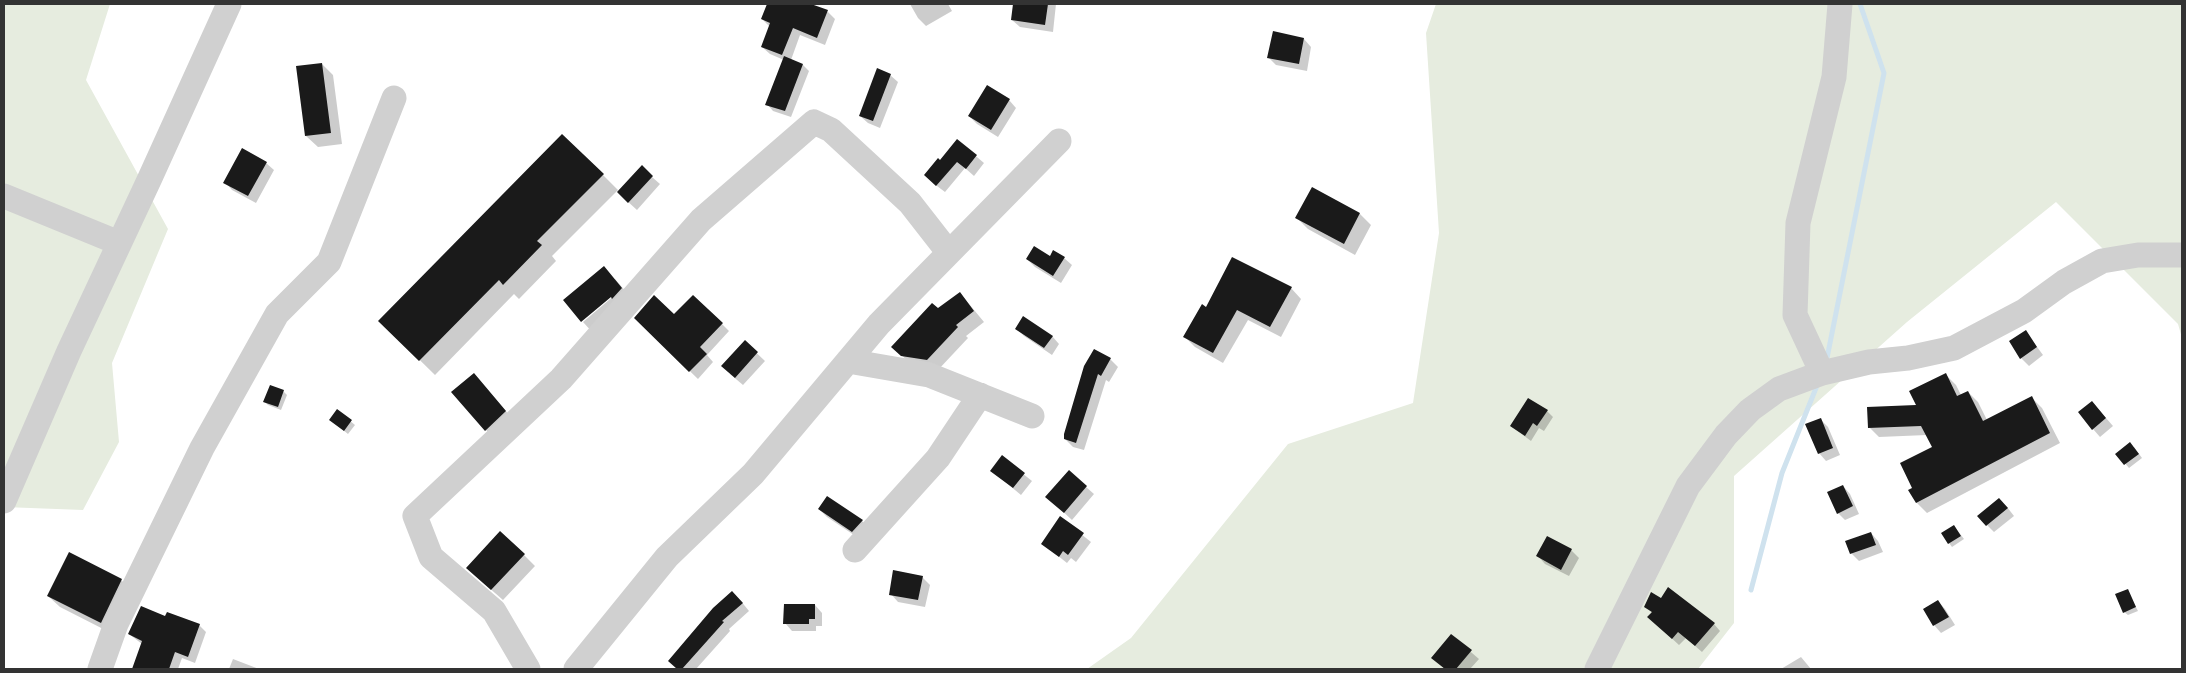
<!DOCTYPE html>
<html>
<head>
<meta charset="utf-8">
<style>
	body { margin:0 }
	#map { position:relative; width:2186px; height:673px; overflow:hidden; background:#fff; font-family:"Alegreya Sans",sans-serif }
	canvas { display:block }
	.frame { position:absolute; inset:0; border:5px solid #333; pointer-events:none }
</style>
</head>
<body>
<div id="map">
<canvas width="2186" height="673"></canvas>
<div class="frame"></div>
</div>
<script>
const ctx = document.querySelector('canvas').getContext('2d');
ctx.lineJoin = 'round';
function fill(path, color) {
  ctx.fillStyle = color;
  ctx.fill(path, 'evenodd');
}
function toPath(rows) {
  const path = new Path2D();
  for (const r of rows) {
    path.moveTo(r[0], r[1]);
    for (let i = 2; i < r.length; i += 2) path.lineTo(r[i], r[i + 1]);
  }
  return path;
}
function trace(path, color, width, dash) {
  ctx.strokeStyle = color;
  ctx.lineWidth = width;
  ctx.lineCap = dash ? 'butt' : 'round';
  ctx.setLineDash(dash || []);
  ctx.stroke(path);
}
fill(toPath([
	[4,4,110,4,86,80,168,229,112,363,119,442,83,510,4,507],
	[1436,4,2182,4,2182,338,2178,324,2056,202,1907,322,1734,476,1734,623,1698,669,1087,669,1131,638,1288,444,1413,403,1439,233,1426,33]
]), '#e6ecdf');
fill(toPath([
	[768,4,806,4,828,12,835,19,825,45,800,35,791,60,803,65,809,71,791,117,773,111,767,104,784,60,770,54,762,47,770,27,762,19],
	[910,4,948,4,952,11,926,26,918,18],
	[1014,4,1056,4,1053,32,1020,27,1012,20],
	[1304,39,1311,47,1307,71,1276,65,1269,58],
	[322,64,333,75,342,144,318,147,306,136],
	[890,75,898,82,880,128,868,123,860,116],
	[1009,100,1016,108,998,137,977,124,969,116],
	[957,140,984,163,974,176,965,168,945,192,933,183,940,162],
	[266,163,274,170,256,203,232,190,225,182],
	[603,175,618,190,552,256,556,261,519,299,514,294,435,375,380,321],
	[652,177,660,184,637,210,626,200],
	[1313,189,1360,214,1371,225,1355,255,1308,229,1297,218],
	[1064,258,1072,265,1061,283,1035,267,1027,259],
	[615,279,633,300,593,333,583,322,616,294],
	[1291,288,1301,299,1281,337,1248,320,1223,363,1195,347,1185,337,1206,308],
	[960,293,984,322,966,336,968,338,938,370,913,366,893,347],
	[674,316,722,324,729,331,707,355,713,362,698,379,635,318],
	[1016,328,1052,336,1059,344,1052,355,1024,336],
	[2026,332,2043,355,2029,366,2021,358],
	[745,342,765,361,743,385,730,374],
	[1110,359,1118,367,1109,382,1106,380,1084,450,1073,447,1065,439,1086,367],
	[474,374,516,423,497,441,486,430],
	[1946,375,1956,385,1961,395,1968,392,1978,402,1987,420,2032,398,2042,408,2060,443,1927,513,1917,503,1914,488,1933,447,1927,435,1879,437,1869,427,1918,406],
	[283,391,287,395,281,410,268,405,265,402],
	[2092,402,2113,426,2100,437,2093,429],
	[338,411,355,425,348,434,334,423],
	[1547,411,1553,417,1544,431,1539,428,1531,441,1511,426],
	[1820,419,1828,427,1840,455,1826,461,1819,453],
	[2134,447,2142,458,2129,468,2117,454],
	[1002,457,1032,481,1021,495,992,471],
	[1069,472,1094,494,1072,520,1047,497],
	[1843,486,1850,494,1859,514,1845,520,1838,513],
	[2007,507,2014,516,1994,532,1987,525],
	[819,509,862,521,869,528,860,539,827,517],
	[1061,518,1091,542,1076,562,1071,558,1067,563,1043,544],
	[1954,526,1964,539,1952,547,1949,543],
	[1871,533,1878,541,1883,552,1859,561,1851,553],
	[1571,550,1579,558,1569,576,1545,564,1538,556],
	[524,555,535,566,503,600,479,579],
	[922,577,930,585,925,607,898,602,891,594],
	[121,580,133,591,113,634,60,607,48,596],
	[2127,590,2138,611,2128,615,2124,612],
	[740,600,749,611,729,629,730,631,696,669,678,669,670,661],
	[1938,601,1945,609,1955,625,1941,633,1934,625],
	[815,605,822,613,822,626,816,626,816,631,792,631,785,623],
	[1646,606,1714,624,1720,631,1702,652,1686,638,1679,645,1655,623,1652,613],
	[166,618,199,625,206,632,195,663,182,658,178,669,133,669,142,644,129,634],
	[1451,635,1479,659,1470,669,1445,669,1433,658],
	[1801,657,1811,669,1781,669],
	[233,659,259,669,260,669,229,669]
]), '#0003');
trace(toPath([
	[1826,363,1884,73,1860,4],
	[1751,590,1782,473,1818,383]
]), '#cfe2ee', 5);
fill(toPath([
	[767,4,811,4,828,10,817,38,793,28,782,55,761,47,770,23,761,19],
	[1013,4,1048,4,1045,25,1011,20],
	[1273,31,1304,38,1299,64,1267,58],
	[784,56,803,64,785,111,765,105],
	[322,63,331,133,305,136,296,66],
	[877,68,891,74,873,121,859,116],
	[987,85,1010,99,991,130,968,116],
	[562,134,604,174,537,241,542,245,503,285,499,280,419,361,378,321],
	[957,139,977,155,966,169,957,162,936,186,924,175,938,158,940,160],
	[242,148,267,162,248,196,223,183],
	[642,165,653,176,628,203,617,192],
	[1312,187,1360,213,1344,244,1295,218],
	[1034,246,1050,256,1053,250,1065,257,1053,276,1026,259],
	[1232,257,1292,287,1270,327,1237,310,1213,353,1183,337,1202,304,1206,307],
	[604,266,622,288,612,299,611,297,581,322,563,300],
	[960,292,974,311,956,325,958,327,927,360,901,356,891,347,932,303,938,308],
	[654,295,674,314,693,295,723,323,700,347,707,354,689,372,634,318],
	[1023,316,1053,336,1044,348,1015,329],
	[2026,330,2037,347,2020,359,2009,341],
	[745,340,758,352,735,378,721,366],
	[1094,349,1111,358,1101,376,1098,374,1076,443,1064,439,1064,434,1084,366],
	[474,373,506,411,485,431,451,392],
	[1946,373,1957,396,1968,391,1983,421,2032,396,2050,433,1916,503,1908,490,1912,488,1900,463,1932,447,1921,426,1868,428,1867,407,1916,405,1909,391],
	[270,385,284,390,278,407,263,402],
	[1528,398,1548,410,1537,426,1533,423,1525,436,1510,426],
	[2092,401,2106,418,2092,430,2078,412],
	[337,409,352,420,344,431,329,420],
	[1821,418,1833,448,1818,454,1805,424],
	[2130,442,2139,454,2124,465,2115,454],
	[1002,455,1025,473,1013,488,990,471],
	[1069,470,1087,486,1064,513,1045,497],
	[1843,485,1853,506,1837,514,1827,492],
	[827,496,863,520,852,532,818,509],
	[1999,498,2008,508,1986,526,1977,516],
	[1060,516,1084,533,1068,555,1063,551,1059,557,1041,544],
	[1954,525,1961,536,1948,544,1941,533],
	[500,531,525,554,491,590,466,568],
	[1871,532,1876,545,1850,554,1845,541],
	[1547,536,1572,549,1561,570,1536,556],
	[69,552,122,579,101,623,47,596],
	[893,570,923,576,918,600,889,595],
	[1668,587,1715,623,1695,646,1678,632,1672,639,1647,617,1652,612,1644,607,1651,592,1661,598],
	[2128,589,2136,607,2123,613,2115,594],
	[732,591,743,603,722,621,724,622,682,669,677,669,668,661,713,608],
	[1938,600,1949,617,1933,626,1923,609],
	[784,604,815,604,815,619,809,619,809,624,783,624],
	[141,606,165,616,167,612,200,624,188,657,175,652,169,669,132,669,142,641,128,634],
	[1451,634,1472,650,1456,669,1445,669,1431,658]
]), '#1a1a1a');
trace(toPath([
	[4,196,119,243],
	[848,361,929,375,1032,416],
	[1822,373,1795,315,1798,223,1834,77,1840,4],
	[4,501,69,351,150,178,229,4],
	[855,550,938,458,980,395],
	[100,669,116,624,202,448,277,314,329,262,394,98],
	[528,669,494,611,431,557,415,516,561,379,701,220,814,122,831,130,910,203,949,253],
	[576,669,667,557,753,474,879,324,1059,141],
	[1597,669,1688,486,1726,435,1750,410,1779,389,1822,373,1869,362,1908,358,1954,348,2024,311,2064,282,2102,261,2138,255,2182,255]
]), '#d0d0d0', 25);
</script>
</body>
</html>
